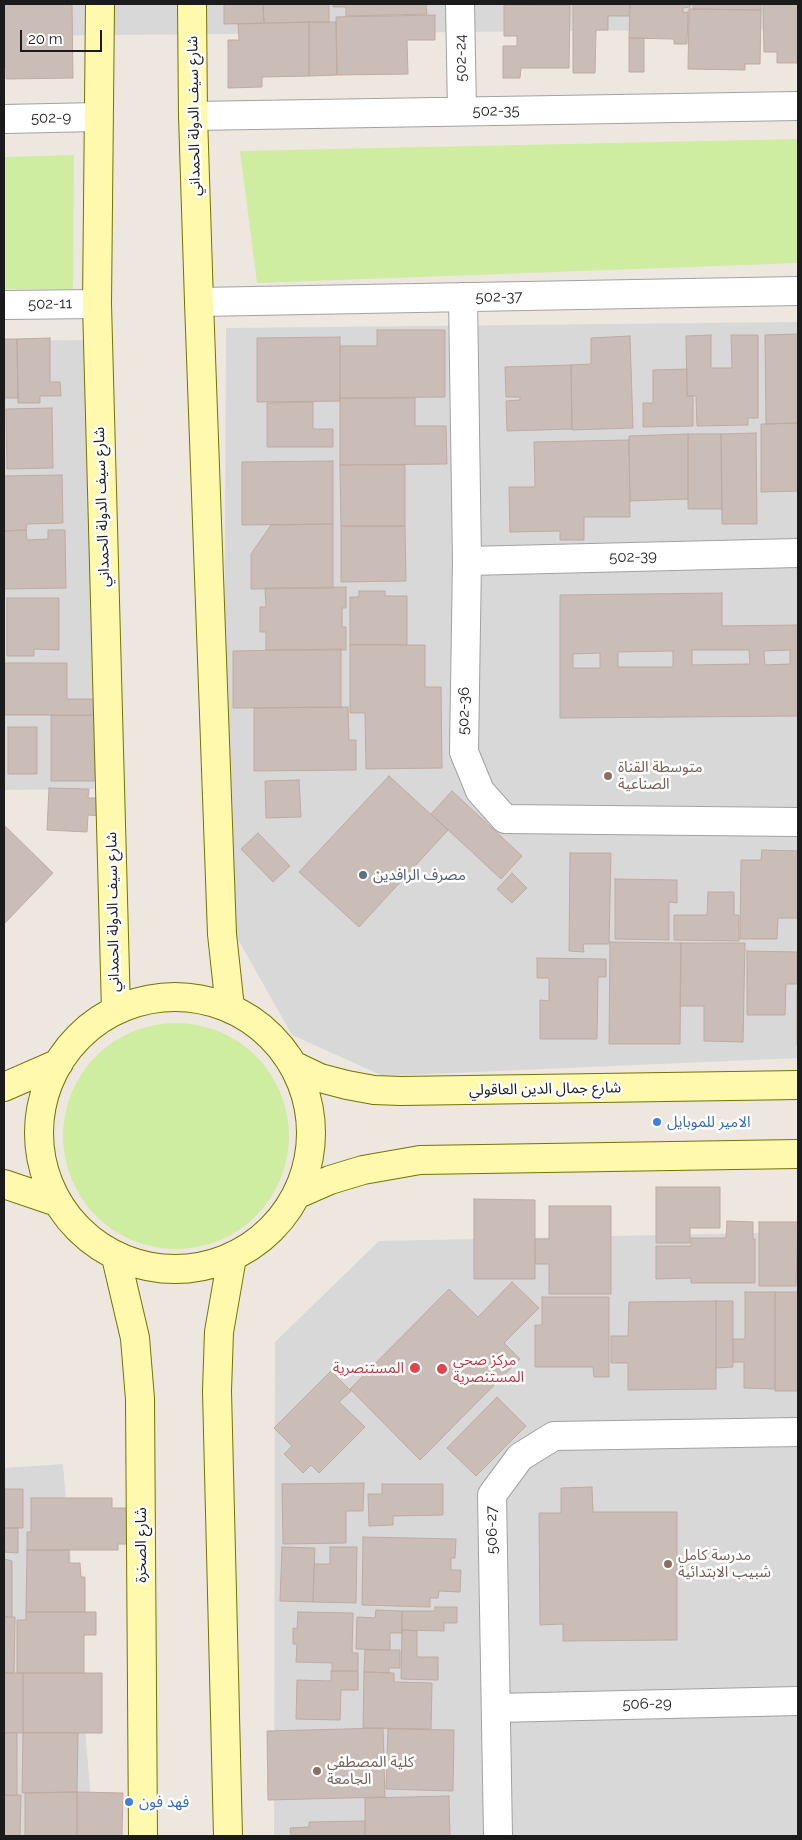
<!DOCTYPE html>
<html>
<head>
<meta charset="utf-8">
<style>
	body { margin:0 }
	#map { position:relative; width:802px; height:1840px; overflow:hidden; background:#eee7df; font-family:Raleway,sans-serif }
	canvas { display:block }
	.frame { position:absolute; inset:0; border:5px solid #1b1b1b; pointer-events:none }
	.scale { position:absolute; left:20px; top:30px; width:82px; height:22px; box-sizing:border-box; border:2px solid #1b1b1b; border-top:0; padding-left:6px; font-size:15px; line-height:18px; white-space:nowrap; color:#1b1b1b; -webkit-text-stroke:4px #fff; paint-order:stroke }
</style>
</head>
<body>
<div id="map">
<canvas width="802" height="1840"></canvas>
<div class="frame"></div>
<div class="scale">20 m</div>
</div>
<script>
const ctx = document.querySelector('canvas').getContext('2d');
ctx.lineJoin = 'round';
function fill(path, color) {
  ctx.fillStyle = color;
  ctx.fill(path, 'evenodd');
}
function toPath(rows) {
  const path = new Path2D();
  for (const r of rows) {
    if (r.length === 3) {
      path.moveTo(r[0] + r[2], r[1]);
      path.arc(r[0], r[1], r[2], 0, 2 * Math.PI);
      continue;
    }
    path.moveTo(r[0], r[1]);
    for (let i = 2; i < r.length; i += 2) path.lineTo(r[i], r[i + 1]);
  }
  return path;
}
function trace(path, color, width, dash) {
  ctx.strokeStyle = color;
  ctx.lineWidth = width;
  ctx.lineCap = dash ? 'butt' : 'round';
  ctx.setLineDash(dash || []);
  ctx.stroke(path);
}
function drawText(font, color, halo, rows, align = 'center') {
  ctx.font = font + ' Raleway,"Noto Sans Arabic",sans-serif';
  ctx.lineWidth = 5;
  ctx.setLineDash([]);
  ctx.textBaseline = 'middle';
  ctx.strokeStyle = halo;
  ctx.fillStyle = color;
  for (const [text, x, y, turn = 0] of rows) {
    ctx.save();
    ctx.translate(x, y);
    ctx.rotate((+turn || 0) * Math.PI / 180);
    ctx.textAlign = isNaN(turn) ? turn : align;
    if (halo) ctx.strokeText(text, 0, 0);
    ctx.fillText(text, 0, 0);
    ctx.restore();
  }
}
fill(toPath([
	[4,4,798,4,798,29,4,36],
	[798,322,798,1058,383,1076,292,1035,223,913,226,328],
	[92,340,94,789,4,790,4,341],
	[798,1232,798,1836,274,1836,275,1342,379,1241],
	[63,1464,94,1836,4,1836,4,1468]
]), '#d9d8d8');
fill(toPath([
	[798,139,798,263,257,283,240,151],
	[74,155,73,289,4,289,4,157],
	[176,1136,113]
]), '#cfeda0');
const building = toPath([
	[4,4,72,4,73,78,6,79,6,67,4,67,4,4],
	[224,4,263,4,264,23,224,24,224,4],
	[263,4,329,4,329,22,264,23,263,4],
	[333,4,426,4,427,14,346,16,346,7,333,7,333,4],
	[504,4,563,4,563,5,504,4],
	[573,4,630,4,629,16,608,16,608,30,596,30,595,73,573,73,573,4],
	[630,4,690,4,690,7,683,8,683,13,688,12,687,44,674,44,674,39,629,38,630,4],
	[693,4,761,4,761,10,693,9,693,4],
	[763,4,798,4,798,63,777,63,777,52,764,52,763,4],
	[504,5,570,5,569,68,521,68,520,78,503,78,503,46,517,46,517,36,504,36,504,5],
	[689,9,761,10,760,64,745,64,745,70,688,69,689,9],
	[435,15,435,40,407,40,408,74,337,75,336,17,435,15],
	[309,22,336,22,337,75,309,76,309,22],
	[309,22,309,76,262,77,262,87,228,88,228,40,239,40,238,24,309,22],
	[629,38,644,38,644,72,629,72,629,38],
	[377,330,445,330,445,397,340,398,340,346,377,346,377,330],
	[798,334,798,423,766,424,765,335,798,334],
	[711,335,711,368,732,368,731,335,758,335,758,418,748,418,748,425,697,426,696,396,687,396,686,336,711,335],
	[630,336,633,428,572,430,571,365,591,364,591,338,630,336],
	[340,337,340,401,257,402,257,338,340,337],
	[50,338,50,382,60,382,61,396,40,396,40,403,18,403,17,339,50,338],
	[4,339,17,339,18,398,4,398,4,339],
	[571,365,572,429,507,431,506,401,520,400,520,397,506,397,505,367,571,365],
	[687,369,687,396,693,396,693,426,643,427,643,403,653,403,653,370,687,369],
	[340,398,415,398,415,426,446,426,447,464,340,465,340,398],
	[313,402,313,429,333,429,333,447,267,447,267,403,313,402],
	[52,408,53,468,7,469,6,409,52,408],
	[798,423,798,491,761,492,761,424,798,423],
	[756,433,757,524,722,524,721,434,756,433],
	[688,434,688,499,630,501,629,436,688,434],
	[688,434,721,434,722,509,688,509,688,434],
	[629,440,630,517,584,517,584,540,560,540,560,531,510,532,509,487,535,487,534,442,629,440],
	[333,461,333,524,242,525,242,462,333,461],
	[340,465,405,465,405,526,341,526,340,465],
	[62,475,63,523,27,524,26,530,4,531,4,476,62,475],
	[333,524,333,588,251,589,251,554,271,525,333,524],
	[341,526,405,526,406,581,341,582,341,526],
	[26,530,27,540,48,539,48,530,65,530,66,588,4,589,4,531,26,530],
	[346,587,346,608,342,608,342,627,346,627,346,650,266,650,266,632,260,632,260,607,266,607,265,588,346,587],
	[359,591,385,591,385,596,407,596,407,645,350,645,350,597,359,597,359,591],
	[722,593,722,626,798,625,798,716,560,718,560,595,722,593],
	[692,650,749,650,750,664,692,665,692,650],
	[790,650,790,664,765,665,764,651,790,650],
	[673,651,673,667,618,667,618,652,673,651],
	[600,653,600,668,573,668,573,654,600,653],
	[7,598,59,598,59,650,34,649,34,656,7,656,7,598],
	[350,645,425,645,425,687,441,687,442,768,366,769,365,713,350,713,350,645],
	[341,649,341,707,233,708,233,651,341,649],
	[4,663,67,663,67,699,98,699,98,715,4,715,4,663],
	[348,707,349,740,356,740,356,770,254,771,254,708,348,707],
	[51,715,98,715,97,781,51,781,51,715],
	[8,727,37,727,37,774,8,774,8,727],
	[389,776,448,830,359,927,299,872,389,776],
	[299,780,301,817,266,818,265,781,299,780],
	[49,788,89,789,88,798,102,798,101,816,88,815,87,832,47,830,49,788],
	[452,791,522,856,501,879,431,814,452,791],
	[4,825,53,873,4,924,4,825],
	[258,833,290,866,273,882,241,849,258,833],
	[762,850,798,851,798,918,778,918,777,939,740,939,741,860,761,860,762,850],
	[570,853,611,853,609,944,583,944,584,952,569,951,570,853],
	[512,873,527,888,512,903,497,889,512,873],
	[615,879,677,880,677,903,669,902,669,940,615,939,615,879],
	[708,892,734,892,734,915,739,915,739,941,674,940,674,915,707,915,708,892],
	[610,942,681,943,680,1044,609,1044,610,942],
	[681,943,745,943,743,1042,704,1041,704,1006,680,1006,681,943],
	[747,951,797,952,797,984,786,984,785,1015,747,1015,747,951],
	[537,958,606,959,606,977,598,977,597,1039,540,1039,540,1000,549,1001,549,978,537,978,537,958],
	[797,991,798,991,798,1045,797,1045,797,991],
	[656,1187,720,1187,720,1228,690,1228,690,1243,656,1243,656,1187],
	[474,1199,535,1200,535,1279,474,1279,474,1199],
	[549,1206,611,1206,611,1294,549,1294,549,1264,535,1264,535,1239,549,1239,549,1206],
	[727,1221,753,1222,753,1239,755,1239,755,1283,691,1283,691,1278,656,1279,656,1246,691,1246,691,1238,726,1238,727,1221],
	[759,1222,798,1222,796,1286,759,1286,759,1222],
	[512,1282,539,1308,504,1343,520,1359,420,1460,350,1389,449,1289,478,1317,512,1282],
	[745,1292,775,1292,775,1389,744,1388,744,1362,733,1362,733,1339,745,1339,745,1292],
	[775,1292,798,1292,798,1391,775,1391,775,1292],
	[542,1297,609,1297,609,1377,594,1377,593,1367,535,1367,535,1325,542,1325,542,1297],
	[716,1301,716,1389,628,1390,628,1363,611,1363,611,1336,628,1336,629,1302,716,1301],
	[716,1301,733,1301,733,1367,716,1368,716,1301],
	[331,1371,351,1391,339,1402,365,1427,319,1473,311,1465,303,1473,284,1454,292,1446,274,1428,331,1371],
	[497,1397,526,1426,476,1476,447,1448,497,1397],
	[364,1483,363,1511,346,1511,346,1543,283,1544,282,1484,364,1483],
	[382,1484,443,1484,443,1515,393,1516,393,1525,369,1526,368,1494,382,1494,382,1484],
	[592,1487,593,1512,677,1512,677,1640,563,1641,563,1624,540,1625,539,1513,561,1513,561,1488,592,1487],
	[4,1489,23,1489,23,1528,4,1528,4,1489],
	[31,1498,112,1498,112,1508,128,1508,127,1544,118,1544,118,1550,27,1550,27,1532,31,1532,31,1498],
	[4,1528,18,1528,18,1553,4,1552,4,1528],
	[363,1537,456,1539,455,1558,451,1558,451,1570,461,1570,460,1592,439,1591,438,1598,430,1598,430,1607,362,1605,363,1537],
	[282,1547,315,1548,313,1602,280,1601,282,1547],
	[330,1547,357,1547,356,1603,313,1602,314,1564,330,1564,330,1547],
	[27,1550,69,1550,69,1563,80,1563,81,1577,85,1577,85,1612,26,1612,27,1550],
	[4,1559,12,1561,12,1617,4,1617,4,1559],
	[435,1607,457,1607,457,1623,444,1623,444,1631,402,1630,402,1611,435,1611,435,1607],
	[376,1610,402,1611,402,1633,390,1633,390,1650,356,1649,357,1617,375,1618,376,1610],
	[26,1612,96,1612,96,1635,84,1635,84,1673,17,1673,17,1620,26,1620,26,1612],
	[298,1612,353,1613,352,1653,358,1653,358,1671,332,1671,332,1663,296,1662,297,1644,293,1644,293,1628,297,1629,298,1612],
	[4,1617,15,1617,14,1673,4,1673,4,1617],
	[402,1630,417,1631,417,1657,438,1657,438,1680,401,1679,402,1630],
	[365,1650,400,1650,400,1668,389,1668,389,1673,364,1672,365,1650],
	[331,1671,358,1671,358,1690,341,1690,340,1720,296,1719,297,1680,331,1681,331,1671],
	[364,1672,394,1673,394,1682,432,1683,431,1729,363,1728,364,1672],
	[4,1673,23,1673,23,1733,4,1733,4,1673],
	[23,1673,102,1673,102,1733,23,1733,23,1673],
	[383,1728,385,1797,268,1800,267,1731,383,1728],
	[388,1729,454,1730,453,1791,386,1789,388,1729],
	[4,1733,17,1733,17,1795,4,1795,4,1733],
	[23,1733,78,1733,77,1792,22,1793,23,1733],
	[77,1792,123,1793,122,1836,77,1836,77,1792],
	[77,1792,77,1836,25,1836,25,1793,77,1792],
	[4,1795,21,1795,20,1836,4,1836,4,1795],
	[449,1796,450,1836,365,1836,365,1798,449,1796],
	[365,1821,365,1836,291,1836,290,1828,309,1827,309,1822,365,1821]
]);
fill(building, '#cabcb6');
trace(building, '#c0aba1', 1);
const street = toPath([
	[460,4,462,111],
	[193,116,798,106],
	[4,119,98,117],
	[463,297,467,561,464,752,480,791,505,819,798,822],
	[199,302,798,291],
	[4,305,97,304],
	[467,561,798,553],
	[496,1708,798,1701],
	[498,1836,492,1495,520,1457,554,1436,798,1432]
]);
const secondary = toPath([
	[100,4,97,304,116,1010],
	[192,4,193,116,199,302,222,934,230,1008],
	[175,1133,136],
	[295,1066,320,1078,347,1085,374,1090,401,1091,798,1085],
	[4,1087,59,1063],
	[4,1184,57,1202],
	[298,1194,330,1180,363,1170,420,1160,798,1154],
	[116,1257,135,1338,140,1399,143,1836],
	[228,1836,217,1391,219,1332,232,1257]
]);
trace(street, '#a2a2a2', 30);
trace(secondary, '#747400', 30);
trace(street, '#fff', 28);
trace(secondary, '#fef9ad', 28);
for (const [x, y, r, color] of [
	[608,776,5,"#8d6e63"],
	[363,875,5,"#5c6f8a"],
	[657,1122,5,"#3f7fe0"],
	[415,1368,6,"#e0444e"],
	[442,1369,6,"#e0444e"],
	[668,1564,5,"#8d6e63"],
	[317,1771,5,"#8d6e63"],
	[129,1802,5,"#3f7fe0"]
]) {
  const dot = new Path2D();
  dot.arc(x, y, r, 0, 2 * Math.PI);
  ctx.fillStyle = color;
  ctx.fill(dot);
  trace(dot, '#fff', 2);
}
drawText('15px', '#1b1b1b', '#fff', [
	["502-24",461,58,-91],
	["502-35",496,111,-1],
	["شارع سيف الدولة الحمداني",194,116,-91],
	["502-9",51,118,-1],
	["502-37",499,297,-1],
	["502-11",50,304,-1],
	["شارع سيف الدولة الحمداني",102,507,-92],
	["502-39",633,557,-2],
	["502-36",464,711,-89],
	["شارع سيف الدولة الحمداني",113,912,-91],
	["شارع جمال الدين العاقولي",545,1089,-1],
	["506-27",492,1530,-91],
	["شارع الصخرة",141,1545,-90],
	["506-29",647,1704,-1]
]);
drawText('15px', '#785e54', '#fff', [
	["متوسطة القناة",618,767],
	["الصناعية",618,784],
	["مدرسة كامل",678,1555],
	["شبيب الابتدائية",678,1572],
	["كلية المصطفى",327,1762],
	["الجامعة",327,1779]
], 'left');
drawText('15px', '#4e5e75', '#fff', [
	["مصرف الرافدين",373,875]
], 'left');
drawText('15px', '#366cbe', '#fff', [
	["الامير للموبايل",667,1122],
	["فهد فون",139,1802]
], 'left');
drawText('15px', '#be3a42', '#fff', [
	["مركز صحي",453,1360],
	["المستنصرية",453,1377],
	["المستنصرية",404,1368,"right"]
], 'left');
</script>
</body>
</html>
